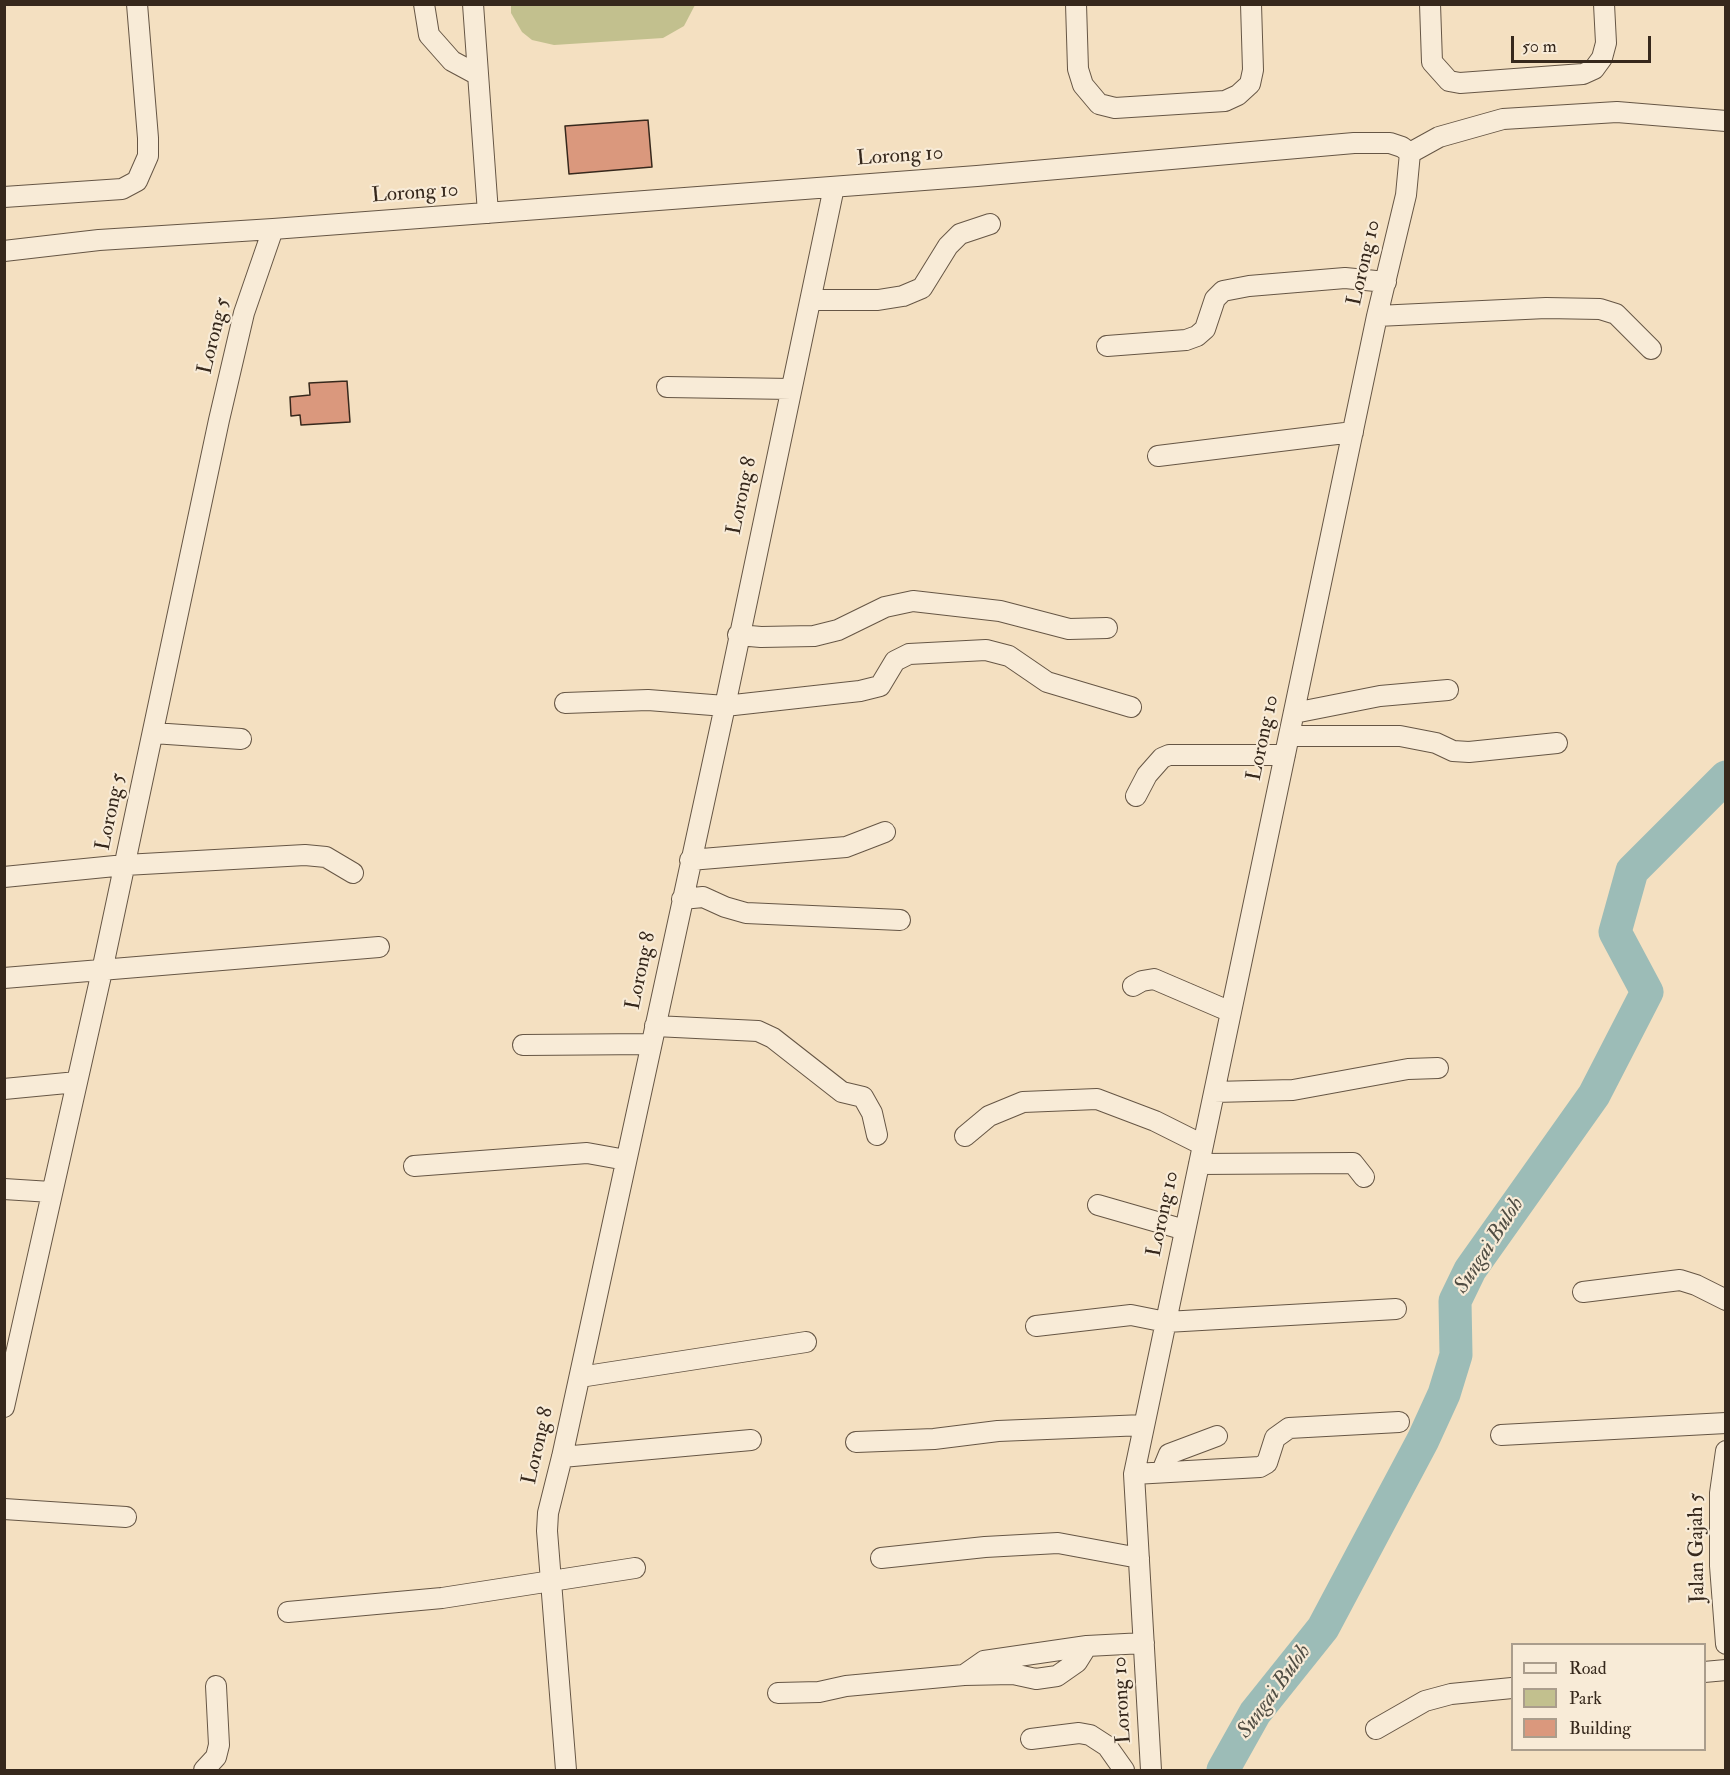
<!DOCTYPE html>
<html>
<head>
<meta charset="utf-8">
<style>
	body { margin:0 }
	#map { position:relative; width:1730px; height:1775px; overflow:hidden; background:#f4e0c1; font-family:"IM FELL Double Pica",serif }
	canvas { display:block }
	.frame { position:absolute; inset:0; border:6px solid #36281c; pointer-events:none }
	.legend { position:absolute; left:1511px; top:1643px; width:195px; height:108px; box-sizing:border-box; background:#f8ebd7; border:2px solid #aa9d8c; margin:0; padding:8px 10px; list-style:none; font-size:18px; color:#36281c }
	.legend li { display:flex; align-items:center; gap:12px; height:30px }
	.legend b { width:30px; border:2px solid #aa9d8c }
	.scale { position:absolute; left:1511px; top:36px; width:140px; height:27px; box-sizing:border-box; border:3px solid #36281c; border-top:0; padding-left:8px; font-size:18px; line-height:21px; white-space:nowrap; color:#36281c; -webkit-text-stroke:4px #f8ebd7; paint-order:stroke }
</style>
</head>
<body>
<div id="map">
<canvas width="1730" height="1775"></canvas>
<div class="frame"></div>
<ul class="legend">
<li><b style="height:8px;background:#f8ebd7"></b>Road</li>
<li><b style="height:16px;background:#c2c08e"></b>Park</li>
<li><b style="height:16px;background:#da987d"></b>Building</li>
</ul>
<div class="scale">50 m</div>
</div>
<script>
const ctx = document.querySelector('canvas').getContext('2d');
ctx.lineJoin = 'round';
function fill(path, color) {
  ctx.fillStyle = color;
  ctx.fill(path, 'evenodd');
}
function toPath(rows) {
  const path = new Path2D();
  for (const r of rows) {
    path.moveTo(r[0], r[1]);
    for (let i = 2; i < r.length; i += 2) path.lineTo(r[i], r[i + 1]);
  }
  return path;
}
function trace(path, color, width, dash) {
  ctx.strokeStyle = color;
  ctx.lineWidth = width;
  ctx.lineCap = dash ? 'butt' : 'round';
  ctx.setLineDash(dash || []);
  ctx.stroke(path);
}
function drawText(font, color, halo, rows, align = 'center') {
  ctx.font = font + ' "IM FELL Double Pica",serif';
  ctx.lineWidth = 4.5;
  ctx.setLineDash([]);
  ctx.textBaseline = 'middle';
  ctx.strokeStyle = halo;
  ctx.fillStyle = color;
  for (const [text, x, y, turn = 0] of rows) {
    ctx.save();
    ctx.translate(x, y);
    ctx.rotate((+turn || 0) * Math.PI / 180);
    ctx.textAlign = isNaN(turn) ? turn : align;
    if (halo) ctx.strokeText(text, 0, 0);
    ctx.fillText(text, 0, 0);
    ctx.restore();
  }
}
fill(toPath([
	[511,5,695,4,695,5,684,26,663,38,554,45,532,40,522,32,511,13]
]), '#c2c08e');
trace(toPath([
	[1223,1770,1255,1713,1323,1628,1423,1440,1444,1394,1456,1355,1455,1301,1470,1270,1594,1095,1647,992,1615,932,1632,871,1726,777]
]), '#9cbcb7', 33);
const building = toPath([
	[648,120,652,167,569,174,565,126,648,120],
	[347,381,350,422,301,425,300,415,291,416,290,397,310,395,309,383,347,381]
]);
fill(building, '#da987d');
trace(building, '#36281c', 1.5);
const minor = toPath([
	[424,4,429,35,452,61,478,75],
	[473,4,488,213],
	[1076,4,1078,69,1083,85,1099,104,1115,108,1225,101,1238,95,1250,84,1253,70,1251,4],
	[1430,4,1432,62,1449,81,1460,83,1583,74,1594,69,1602,58,1606,43,1604,4],
	[1410,153,1439,137,1503,119,1617,112,1726,121],
	[4,197,122,189,137,181,148,156,148,138,137,4],
	[4,251,99,240,273,229,977,176,1354,143,1390,143,1402,147,1410,153],
	[811,300,878,300,903,296,922,288,948,246,960,234,990,224],
	[1377,316,1546,308,1600,309,1616,314,1651,349],
	[1107,346,1186,340,1197,336,1205,329,1215,299,1223,291,1249,286,1345,278,1386,282],
	[667,387,791,389],
	[1158,456,1353,432],
	[738,635,761,637,814,636,838,630,885,607,913,601,1000,611,1069,629,1107,628],
	[565,703,648,700,725,706,860,691,880,686,895,661,909,654,986,650,1009,656,1047,682,1131,707],
	[1294,713,1380,696,1448,690],
	[153,733,241,739],
	[1289,736,1400,736,1436,743,1453,751,1469,752,1557,743],
	[1136,796,1147,775,1162,758,1169,755,1285,755],
	[690,860,846,847,885,832],
	[4,877,125,865,305,855,326,857,353,873],
	[682,899,703,897,725,907,746,913,900,920],
	[4,978,379,947],
	[1133,986,1142,981,1154,979,1231,1012],
	[655,1026,758,1031,773,1038,842,1092,863,1097,872,1113,877,1135],
	[523,1045,651,1044],
	[4,1089,77,1082],
	[1214,1092,1293,1090,1408,1069,1438,1068],
	[965,1136,989,1116,1023,1102,1097,1099,1155,1121,1203,1145],
	[1199,1164,1353,1163,1364,1177],
	[414,1166,587,1153,626,1160],
	[4,1189,51,1192],
	[1098,1205,1185,1230],
	[1583,1292,1680,1280,1696,1285,1726,1300],
	[1036,1326,1131,1315,1166,1322,1396,1309],
	[580,1377,806,1342],
	[4,1407,102,971,219,420,244,313,273,229],
	[1501,1435,1726,1423],
	[856,1442,934,1439,998,1431,1144,1425],
	[1726,1451,1720,1493,1720,1566,1726,1644],
	[562,1457,751,1440],
	[1162,1471,1169,1454,1217,1436],
	[1134,1474,1260,1467,1267,1463,1275,1438,1289,1428,1399,1422],
	[4,1509,126,1517],
	[881,1558,985,1547,1058,1543,1139,1558],
	[288,1612,442,1598,635,1568],
	[1704,1672,1726,1670],
	[964,1675,1013,1674,1036,1679,1057,1676,1077,1662,1087,1646],
	[778,1693,819,1692,846,1686,964,1675,984,1661,1087,1646,1144,1643],
	[1376,1729,1425,1701,1451,1694,1512,1688],
	[1031,1739,1079,1733,1090,1735,1107,1746,1124,1770],
	[204,1770,216,1757,219,1745,216,1686],
	[566,1770,547,1531,548,1513,562,1457,725,706,834,187],
	[1151,1770,1134,1474,1377,316,1406,195,1410,153]
]);
trace(minor, '#665645', 22);
trace(minor, '#f8ebd7', 20);
drawText('21px', '#36281c', '#f8ebd7', [
	["Lorong 10",900,157,-4],
	["Lorong 10",415,194,-4],
	["Lorong 10",1365,263,-77],
	["Lorong 5",215,336,-76],
	["Lorong 8",743,496,-78],
	["Lorong 10",1264,738,-78],
	["Lorong 5",112,812,-78],
	["Lorong 8",642,971,-78],
	["Lorong 10",1164,1214,-78],
	["Lorong 8",539,1446,-77],
	["Jalan Gajah 5",1698,1548,-91],
	["Lorong 10",1123,1700,-93]
]);
drawText('italic 22px', '#504d43', '#f8ebd7', [
	["Sungai Buloh",1490,1246,-57],
	["Sungai Buloh",1275,1692,-54]
]);
</script>
</body>
</html>
